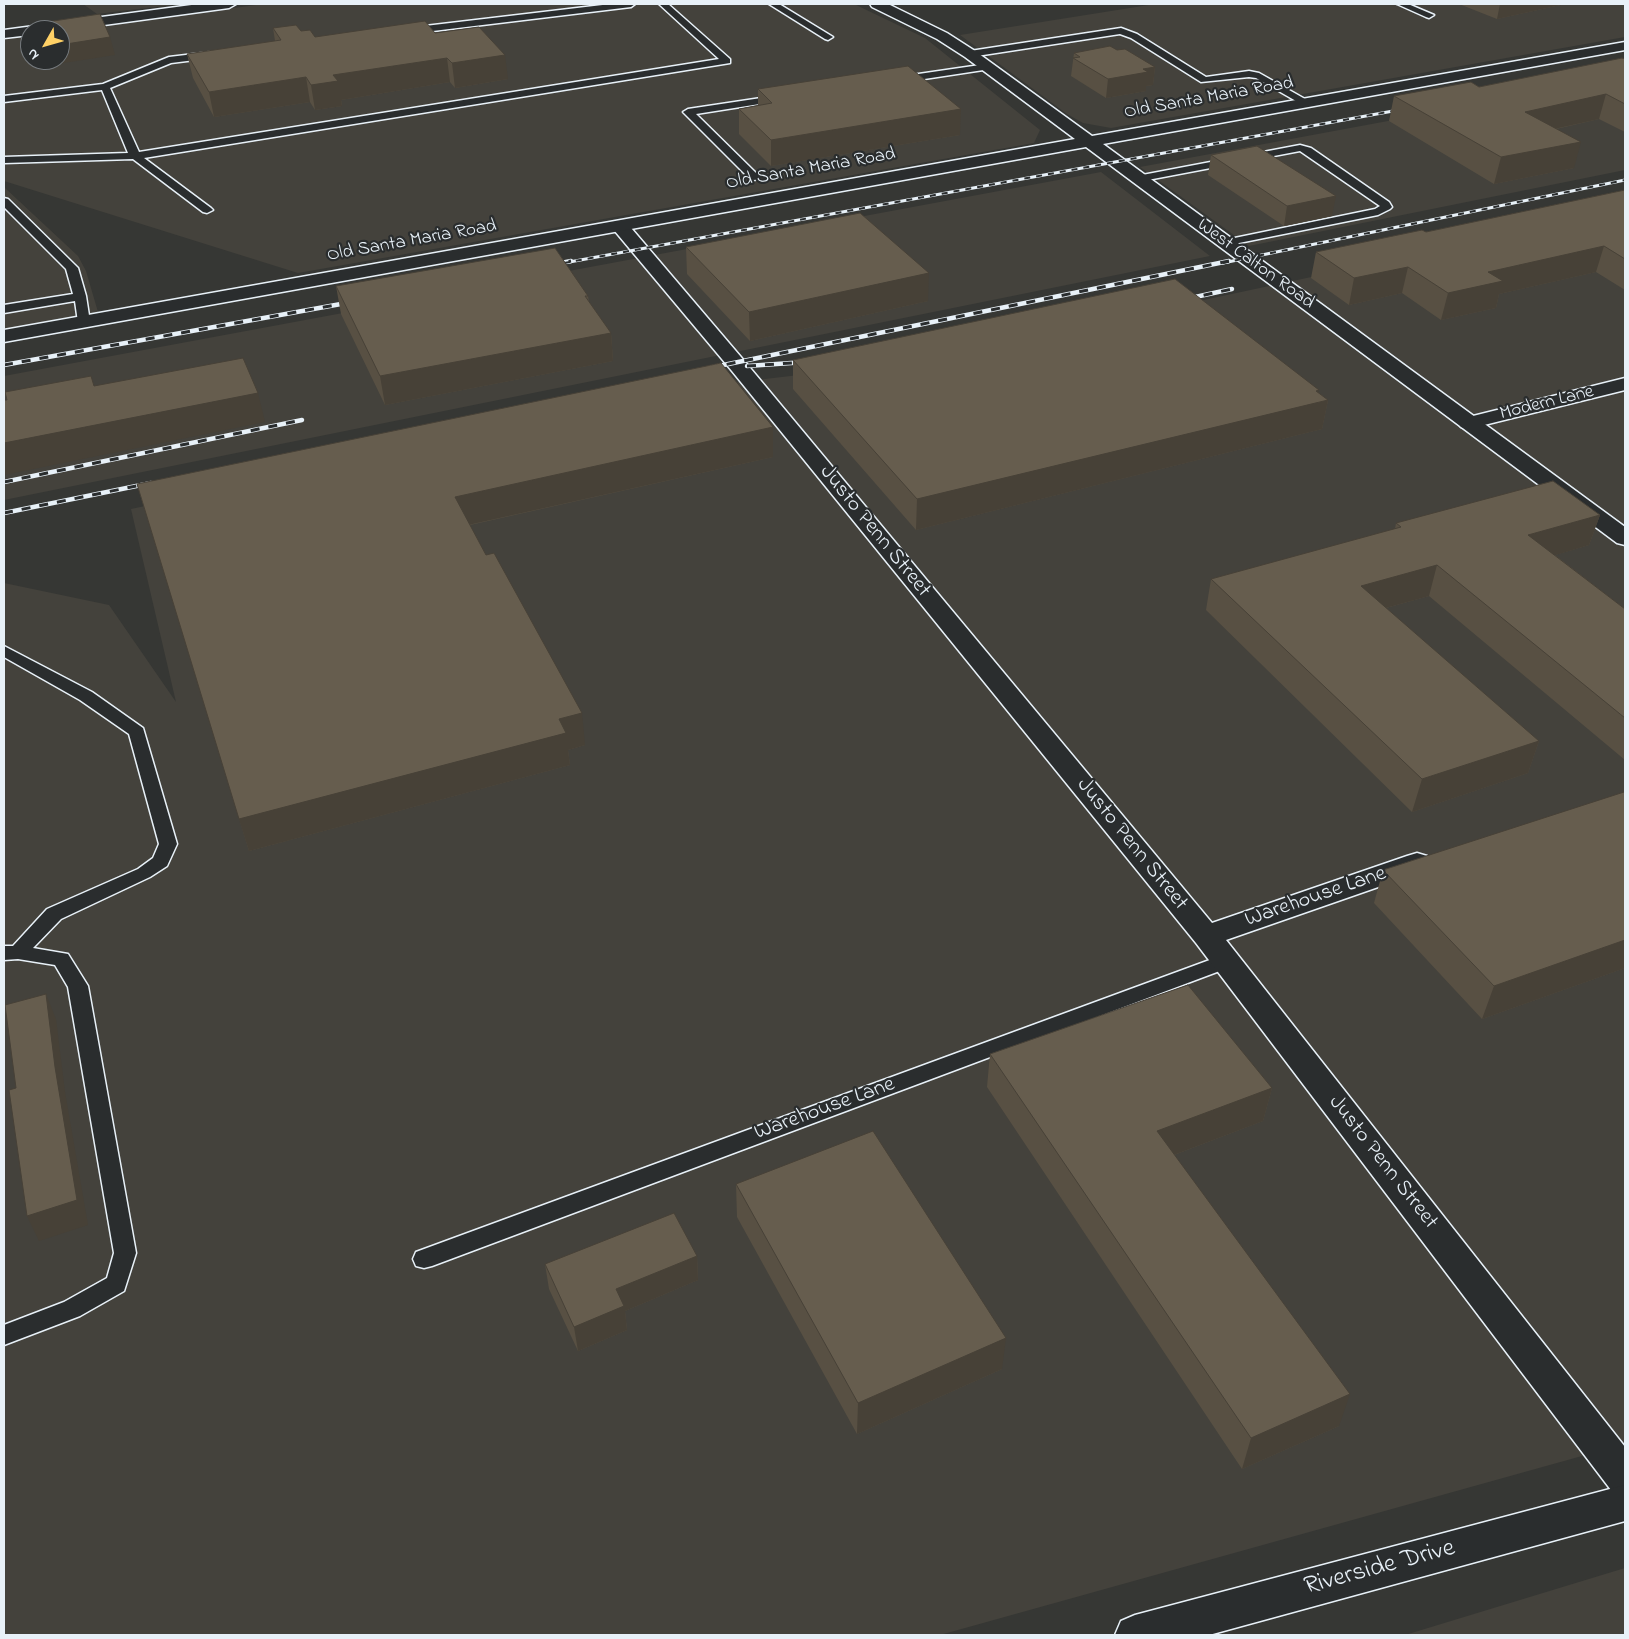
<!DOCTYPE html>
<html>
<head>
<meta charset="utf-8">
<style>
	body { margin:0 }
	#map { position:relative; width:1629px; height:1639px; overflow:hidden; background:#363734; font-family:"Indie Flower",sans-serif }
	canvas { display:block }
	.frame { position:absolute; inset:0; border:5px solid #e8f1f8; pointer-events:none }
	.north { position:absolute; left:20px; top:20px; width:50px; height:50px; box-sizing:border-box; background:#2a2d2e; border:1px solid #767b7f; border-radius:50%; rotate:232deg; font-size:14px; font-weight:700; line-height:20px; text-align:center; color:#e8f1f8 }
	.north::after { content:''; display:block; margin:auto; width:18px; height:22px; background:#ffd166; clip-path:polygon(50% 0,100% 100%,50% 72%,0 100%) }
</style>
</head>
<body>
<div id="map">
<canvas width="1629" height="1639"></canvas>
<div class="frame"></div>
<div class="north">N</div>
</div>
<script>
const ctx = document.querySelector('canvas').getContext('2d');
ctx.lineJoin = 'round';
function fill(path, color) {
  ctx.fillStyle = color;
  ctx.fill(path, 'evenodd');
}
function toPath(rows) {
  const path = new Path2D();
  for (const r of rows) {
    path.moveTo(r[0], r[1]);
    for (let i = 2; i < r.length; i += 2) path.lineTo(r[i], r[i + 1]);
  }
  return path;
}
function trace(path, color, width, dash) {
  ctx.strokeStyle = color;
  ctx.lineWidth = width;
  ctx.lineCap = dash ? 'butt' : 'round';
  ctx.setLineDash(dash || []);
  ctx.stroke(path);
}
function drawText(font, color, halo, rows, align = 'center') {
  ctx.font = font + ' "Indie Flower",sans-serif';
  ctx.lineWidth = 4.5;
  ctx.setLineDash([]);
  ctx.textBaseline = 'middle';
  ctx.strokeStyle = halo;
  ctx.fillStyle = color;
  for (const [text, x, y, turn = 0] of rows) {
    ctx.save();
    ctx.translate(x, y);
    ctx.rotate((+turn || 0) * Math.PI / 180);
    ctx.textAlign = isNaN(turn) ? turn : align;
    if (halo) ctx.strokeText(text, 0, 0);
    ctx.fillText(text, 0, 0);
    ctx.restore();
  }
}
fill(toPath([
	[83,4,180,4,97,14],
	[263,4,854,4,925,38,1040,130,1034,143,298,273,4,181,4,39,30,36,30,60,60,60,60,32],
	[1155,4,1625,4,1625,37,1111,128,1083,123,1067,114,960,35],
	[1625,77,1625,170,1249,246,1140,167],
	[1101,172,1210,256,4,500,4,376],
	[4,187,78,256,86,271,98,312,4,329],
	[1625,210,1625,1444,940,1635,4,1635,4,583,109,605,176,702,131,509,714,385,918,361],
	[1625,1568,1625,1635,1405,1635]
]), '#44423c');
const service = toPath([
	[611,4,635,4,631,7,408,34,403,31,408,28,611,4],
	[659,4,668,4,730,59,730,63,144,158,211,208,213,210,207,213,203,212,133,159,4,163,4,157,128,153,102,90,4,102,4,96,103,84,169,57,211,52,216,55,211,58,171,63,110,88,139,152,719,59,659,4],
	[769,4,779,4,833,37,828,40,825,39,769,4],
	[1397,4,1408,4,1434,15,1429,18,1426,17,1397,4],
	[1121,28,1137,34,1206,77,1249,71,1259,73,1312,103,1307,106,1303,105,1256,78,1249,77,1201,82,1131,38,1120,34,970,57,965,54,970,51,1121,28],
	[987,64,990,65,990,69,898,83,893,80,898,77,987,64],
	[781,95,785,96,785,100,696,114,758,175,759,177,758,179,754,180,750,179,683,112,688,109,781,95],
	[1300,145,1311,148,1389,202,1392,207,1390,209,1378,215,1224,246,1220,245,1218,243,1220,241,1375,209,1380,206,1300,151,1137,182,1132,179,1137,176,1300,145],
	[4,198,8,199,78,268,86,296,90,322,88,325,80,325,78,322,75,301,4,313,4,305,73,294,66,269,4,207,4,198],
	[4,646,92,692,143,728,177,844,167,866,150,877,61,919,33,948,68,954,88,986,136,1253,124,1291,80,1316,4,1345,4,1325,64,1302,107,1278,114,1253,68,987,55,965,18,959,4,960,4,946,13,946,47,909,138,869,153,858,159,844,129,734,80,700,4,657,4,646],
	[1226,954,1233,956,1235,961,1233,966,432,1266,424,1268,416,1266,413,1259,416,1252,1226,954]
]);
const minor = toPath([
	[199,4,236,4,229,8,60,31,30,30,30,35,4,38,4,30,199,4],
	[620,221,626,222,746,363,1212,923,1407,856,1417,853,1427,856,1431,863,1427,870,1226,940,1625,1447,1625,1495,1611,1490,1196,943,732,371,614,230,611,226,614,222,620,221],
	[1625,378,1625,390,1468,429,1461,427,1458,423,1461,419,1625,378]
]);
const tertiary = toPath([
	[1625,1485,1625,1521,1209,1635,1115,1635,1121,1621,1135,1615,1625,1485]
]);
const secondary = toPath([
	[870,4,888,4,947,33,975,51,1092,136,1625,42,1625,50,1103,144,1625,527,1625,545,1617,543,1086,147,4,342,4,330,1075,139,965,57,937,39,872,7,870,4]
]);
trace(service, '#e8f1f8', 3);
trace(minor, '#e8f1f8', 3);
trace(tertiary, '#e8f1f8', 3);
trace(secondary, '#e8f1f8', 3);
fill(service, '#2a2d2e');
fill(minor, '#2a2d2e');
fill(tertiary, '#2a2d2e');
fill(secondary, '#2a2d2e');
const railFar1 = toPath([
	[564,263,1404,109],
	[1223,263,1625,180]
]);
const rail = toPath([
	[551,265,571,261],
	[1186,299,1232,289],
	[4,365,352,302],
	[747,366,806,362],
	[709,368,1229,261],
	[4,482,302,420],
	[4,513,151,483]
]);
trace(railFar1, '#e8f1f8', 3);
trace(rail, '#e8f1f8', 4.5);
trace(railFar1, '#2a2d2e', 2, [6]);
trace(rail, '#2a2d2e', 3, [9]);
fill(toPath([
	[1459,4,1565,4,1497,19],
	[273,28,301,31,315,37,435,33,508,79,455,88,450,82,341,100,342,106,315,110,310,102,214,117,193,78,187,54,275,41],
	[1117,50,1155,67,1153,85,1146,86,1146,91,1106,98,1071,76,1074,53],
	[1625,59,1625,132,1599,119,1556,129,1574,168,1494,184,1389,121,1394,96,1479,87],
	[758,89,960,135,771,166,739,134,739,109,758,105],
	[1211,155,1332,216,1284,226,1208,175],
	[1625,190,1625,290,1596,272,1499,294,1496,308,1441,320,1402,293,1349,305,1311,278,1316,252,1426,232],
	[686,247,928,301,750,341,687,274],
	[336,286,588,296,589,302,611,333,613,361,385,405,341,314],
	[793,360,1319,393,1328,400,1322,429,916,530,793,389],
	[773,427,773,457,470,525,585,745,568,750,570,765,249,851,137,484],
	[1600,515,1589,545,1555,555,1625,609,1625,760,1429,596,1386,608,1539,741,1528,773,1412,812,1206,610,1211,579,1395,529,1396,523],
	[1625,793,1625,968,1482,1019,1374,903,1383,870],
	[990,1054,1272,1088,1263,1121,1174,1155,1339,1426,1242,1469,987,1087],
	[736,1184,1002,1369,857,1434,737,1217],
	[697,1256,698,1280,625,1311,627,1330,578,1351,549,1289,545,1264]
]), '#585043');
fill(toPath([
	[1500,4,1565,4,1497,19],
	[110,37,115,55,57,64,56,60,60,60,60,45],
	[505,55,508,79,455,88,452,63],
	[447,58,450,82,341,100,342,106,315,110,311,85,333,75],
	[1155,67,1153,85,1146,86,1146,91,1106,98,1108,79,1143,69],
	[306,77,310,102,214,117,209,92],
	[1606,94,1599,119,1518,137,1525,112],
	[961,109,960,135,771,166,771,140],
	[1581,142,1574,168,1494,184,1501,157],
	[1336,196,1332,216,1284,226,1287,206],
	[1604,246,1596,272,1499,294,1496,308,1441,320,1448,293,1488,272],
	[1408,267,1402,293,1349,305,1354,278],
	[929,273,928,301,750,341,749,312],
	[611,333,613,361,385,405,380,376],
	[1319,390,1317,403,1328,400,1322,429,916,530,917,499],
	[258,393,265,422,4,475,4,443],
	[773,427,773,457,459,527,455,497],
	[1600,515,1589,545,1519,566,1528,535],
	[1437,565,1429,596,1353,617,1361,586],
	[582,713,585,745,568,750,570,765,249,851,239,819,559,719],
	[1539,741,1528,773,1412,812,1422,779],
	[1625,940,1625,968,1482,1019,1494,986],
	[46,994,56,1019,65,1092,88,1225,39,1241,27,1216,55,1067],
	[1272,1088,1263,1121,1150,1164,1157,1131],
	[697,1256,698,1280,625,1311,627,1330,578,1351,574,1327,616,1289],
	[1006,1338,1002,1369,857,1434,858,1403],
	[1350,1394,1339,1426,1242,1469,1251,1438]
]), '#474137');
const building = toPath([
	[100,14,110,37,60,45,60,30,44,30,40,23,100,14],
	[425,21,435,33,479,27,505,55,452,63,447,58,333,75,338,81,311,85,306,77,209,92,187,54,281,40,273,28,296,25,301,31,310,30,315,37,425,21],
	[1110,46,1117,50,1125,49,1155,67,1143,69,1148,72,1108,79,1073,58,1080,57,1074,53,1110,46],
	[1622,58,1625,59,1625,104,1606,94,1525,112,1581,142,1501,157,1394,96,1471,82,1479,87,1622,58],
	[908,66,961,109,771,140,739,109,772,103,758,89,908,66],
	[1257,146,1336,196,1287,206,1211,155,1257,146],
	[1625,190,1625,259,1604,246,1488,272,1503,281,1448,293,1408,267,1354,278,1316,252,1422,230,1426,232,1625,190],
	[860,213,929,273,749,312,686,247,860,213],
	[555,248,588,296,585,296,611,333,380,376,336,286,555,248],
	[1175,279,1319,390,1316,391,1328,400,917,499,793,360,1175,279],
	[243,358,258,393,4,443,4,400,7,400,5,392,91,376,94,386,243,358],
	[721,363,773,427,455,497,486,555,494,553,582,713,559,719,566,733,239,819,137,484,721,363],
	[1553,481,1600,515,1528,535,1625,609,1625,718,1437,565,1361,586,1539,741,1422,779,1211,579,1401,527,1396,523,1553,481],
	[1624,792,1625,793,1625,940,1494,986,1383,870,1624,792],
	[1188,985,1272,1088,1157,1131,1350,1394,1251,1438,990,1054,1188,985],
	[46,994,55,1067,77,1200,27,1216,9,1090,16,1088,5,1005,46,994],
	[873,1131,1006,1338,858,1403,736,1184,873,1131],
	[674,1213,697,1256,616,1289,624,1306,574,1327,545,1264,674,1213]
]);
fill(building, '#665d4e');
trace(building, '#474137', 1);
drawText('19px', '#e8f1f8', '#2a2d2e', [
	["Old Santa Maria Road",1209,99,-10],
	["Old Santa Maria Road",811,170,-10],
	["Old Santa Maria Road",412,242,-10],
	["West Calton Road",1255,265,36],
	["Modern Lane",1547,404,-14]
]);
drawText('22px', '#e8f1f8', '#2a2d2e', [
	["Justo Penn Street",874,532,51],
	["Justo Penn Street",1131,845,51],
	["Warehouse Lane",1316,898,-19],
	["Warehouse Lane",825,1110,-20],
	["Justo Penn Street",1382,1163,52]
]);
drawText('26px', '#e8f1f8', '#2a2d2e', [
	["Riverside Drive",1380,1569,-15]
]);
</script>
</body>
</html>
